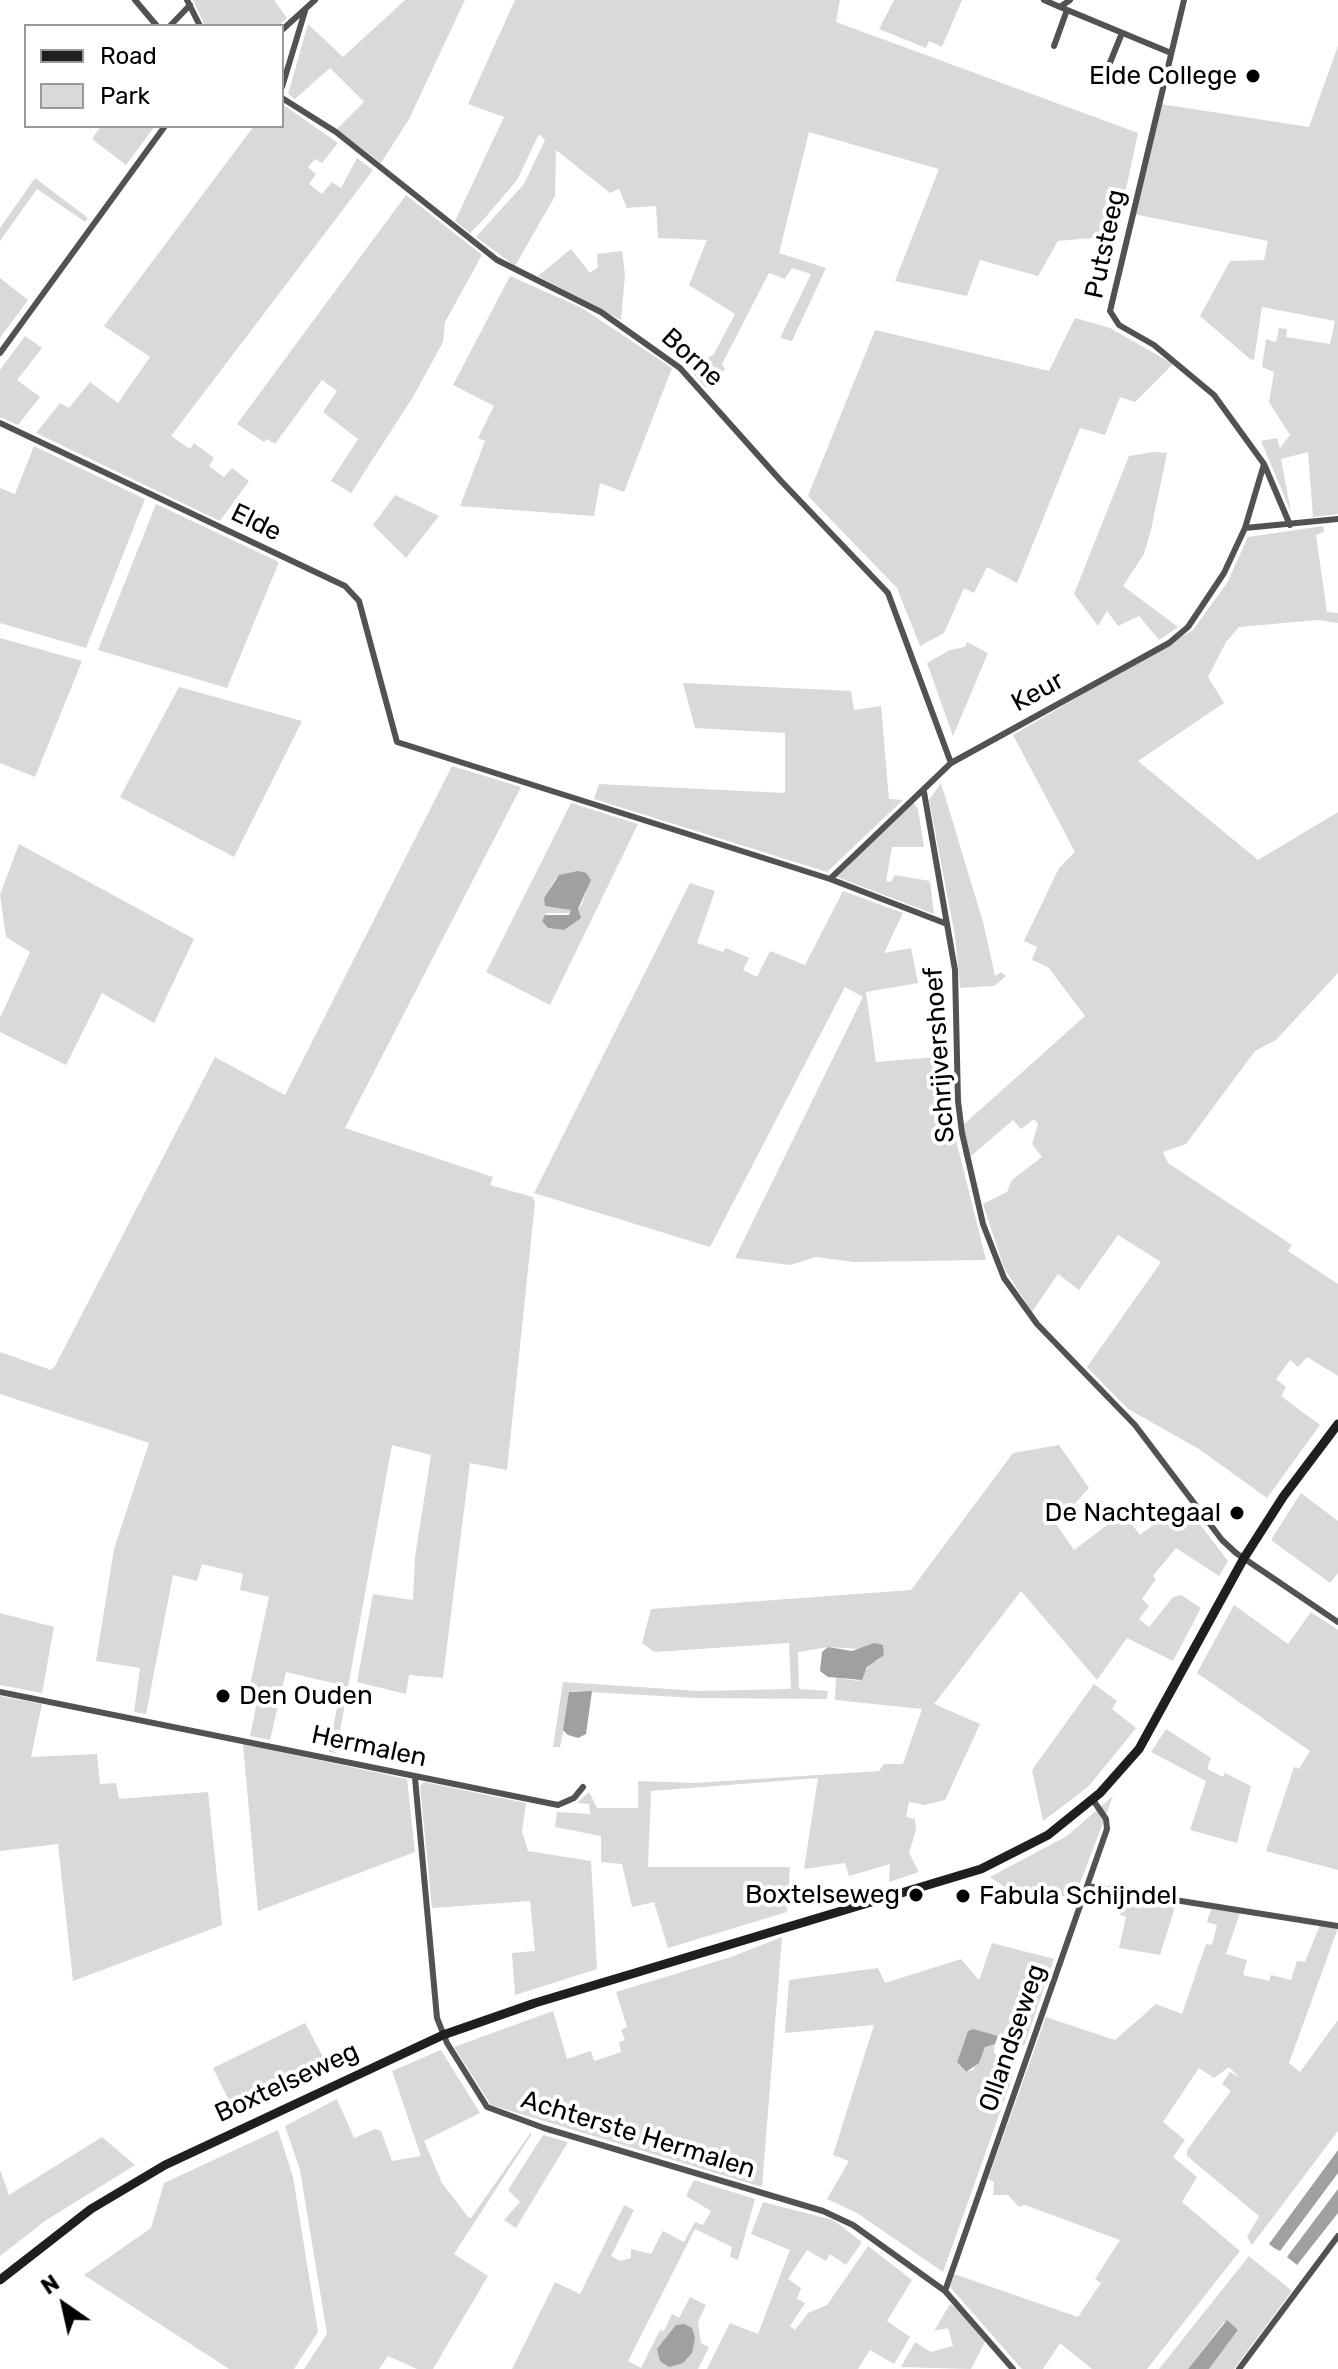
<!DOCTYPE html>
<html>
<head>
<meta charset="utf-8">
<style>
	body { margin:0 }
	#map { position:relative; width:1338px; height:2369px; overflow:hidden; background:#fff; font-family:Rubik,sans-serif }
	canvas { display:block }
	.legend { position:absolute; left:24px; top:24px; width:260px; height:104px; box-sizing:border-box; background:#fff; border:2px solid #999; margin:0; padding:10px 14px; list-style:none; font-size:24px; color:#000 }
	.legend li { display:flex; align-items:center; gap:16px; height:40px }
	.legend b { width:40px; border:2px solid #999 }
	.north { position:absolute; left:24px; top:2265px; width:80px; height:80px; -webkit-text-stroke:6px #fff; paint-order:stroke; rotate:326deg; font-size:22px; font-weight:700; line-height:32px; text-align:center; color:#000 }
	.north::after { content:''; display:block; margin:auto; width:28px; height:36px; background:#000; clip-path:polygon(50% 0,100% 100%,50% 72%,0 100%) }
</style>
</head>
<body>
<div id="map">
<canvas width="1338" height="2369"></canvas>
<ul class="legend">
<li><b style="height:10px;background:#1f1f1f"></b>Road</li>
<li><b style="height:22px;background:#d9d9d9"></b>Park</li>
</ul>
<div class="north">N</div>
</div>
<script>
const ctx = document.querySelector('canvas').getContext('2d');
ctx.lineJoin = 'round';
function fill(path, color) {
  ctx.fillStyle = color;
  ctx.fill(path, 'evenodd');
}
function toPath(rows) {
  const path = new Path2D();
  for (const r of rows) {
    path.moveTo(r[0], r[1]);
    for (let i = 2; i < r.length; i += 2) path.lineTo(r[i], r[i + 1]);
  }
  return path;
}
function trace(path, color, width, dash) {
  ctx.strokeStyle = color;
  ctx.lineWidth = width;
  ctx.lineCap = dash ? 'butt' : 'round';
  ctx.setLineDash(dash || []);
  ctx.stroke(path);
}
function drawText(font, color, halo, rows, align = 'center') {
  ctx.font = font + ' Rubik,sans-serif';
  ctx.lineWidth = 8;
  ctx.setLineDash([]);
  ctx.textBaseline = 'middle';
  ctx.strokeStyle = halo;
  ctx.fillStyle = color;
  for (const [text, x, y, turn = 0] of rows) {
    ctx.save();
    ctx.translate(x, y);
    ctx.rotate((+turn || 0) * Math.PI / 180);
    ctx.textAlign = isNaN(turn) ? turn : align;
    if (halo) ctx.strokeText(text, 0, 0);
    ctx.fillText(text, 0, 0);
    ctx.restore();
  }
}
fill(toPath([
	[193,0,274,0,287,18,278,26,205,26],
	[405,0,465,0,409,119,381,163,337,129,364,102,330,68,295,99,288,94,308,24,343,57],
	[515,0,840,0,836,22,1138,133,1116,236,1058,241,1038,276,980,260,967,296,895,281,939,169,809,132,779,253,826,268,792,341,780,338,811,274,792,268,785,279,769,273,722,364,725,369,706,388,691,371,714,354,735,314,689,285,707,240,658,238,656,206,627,208,619,189,610,193,556,150,555,196,515,266,476,237,524,184,545,140,539,134,517,180,484,219,470,233,455,221,504,117,468,104],
	[894,0,962,0,942,47,929,41,926,48,879,29],
	[1338,46,1338,514,1313,517,1308,452,1281,459,1291,512,1261,441,1277,438,1280,448,1290,435,1269,402,1274,372,1262,367,1266,339,1276,342,1279,328,1287,329,1286,337,1330,344,1335,321,1262,307,1254,360,1250,359,1200,316,1230,261,1264,260,1268,241,1133,214,1161,104,1309,127],
	[282,104,338,143,322,163,315,159,308,167,316,174,309,184,322,194,332,182,341,188,357,158,373,170,171,436,190,449,194,443,214,458,209,466,224,477,232,468,249,481,220,521,36,433,60,403,69,408,90,382,118,403,150,357,104,326,254,126,282,126],
	[101,126,155,126,126,165,92,139],
	[35,178,88,218,85,222,37,189,0,241,0,228],
	[406,195,482,255,445,322,443,342,413,397,351,493,331,481,358,439,323,412,337,391,322,380,275,444,267,439,264,442,237,424],
	[571,249,590,273,598,267,597,254,622,251,625,275,621,320,538,276],
	[510,276,582,308,672,368,624,492,600,483,594,516,460,506,485,441,478,438,494,406,453,385],
	[0,278,28,300,0,338],
	[1075,318,1110,328,1173,364,1135,402,1120,397,1105,435,1080,428,1017,583,987,567,974,593,964,588,944,633,920,646,897,588,808,496,875,330,1049,371],
	[25,336,42,348,17,380,40,397,18,425,0,417,0,370],
	[34,446,145,499,86,648,0,623,0,488,15,494],
	[1154,452,1167,453,1151,530,1144,554,1123,586,1178,627,1159,640,1139,616,1118,626,1107,611,1098,626,1074,594,1129,456],
	[395,495,439,516,406,558,373,525],
	[156,504,279,562,227,688,98,650],
	[1323,526,1324,532,1316,535,1327,612,1338,613,1338,623,1318,620,1239,627,1226,642,1208,677,1224,703,1138,761,1258,860,1338,812,1338,973,1276,1040,1255,1051,1186,1144,1163,1152,1168,1163,1292,1245,1288,1251,1338,1284,1338,1376,1307,1357,1298,1367,1290,1360,1276,1379,1286,1387,1281,1396,1320,1425,1267,1498,1199,1449,1128,1409,1087,1367,1161,1262,1118,1235,1079,1290,1058,1274,1032,1312,1004,1268,983,1204,1007,1192,1012,1180,1042,1157,1032,1144,1038,1124,1034,1119,1021,1129,1013,1120,970,1157,963,1125,1085,1016,1048,967,1032,960,1037,947,1024,941,1059,868,1075,852,1013,735,1193,630,1227,583,1248,537],
	[0,638,82,661,35,777,0,763],
	[967,642,988,653,953,736,927,663,950,650,965,647],
	[683,683,851,691,854,710,881,706,889,799,903,800,827,872,594,799,599,784,785,793,785,733,695,728],
	[179,687,302,721,234,857,120,797],
	[452,766,521,787,345,1128,493,1177,490,1185,533,1197,535,1202,507,1470,470,1463,443,1678,409,1675,406,1694,357,1682,373,1594,413,1600,415,1557,431,1455,392,1445,336,1753,329,1752,341,1685,286,1672,270,1740,250,1736,257,1702,247,1699,269,1597,240,1590,243,1574,202,1564,197,1581,173,1575,146,1714,134,1712,140,1668,96,1661,114,1549,149,1443,0,1394,0,1352,51,1370,55,1366,215,1057,285,1095],
	[941,783,983,922,995,976,1001,972,1006,976,994,986,960,988,955,936,929,800],
	[913,802,918,809,924,847,892,847,886,881,891,882,894,875,930,881,934,914,837,877],
	[571,803,638,824,550,1005,486,972],
	[556,878,589,883,582,904,564,930,548,928,542,921,547,913,571,913,570,908,545,906,544,898],
	[19,844,194,939,154,1023,102,993,66,1065,0,1032,0,1018,30,952,6,937,0,895],
	[690,883,715,891,697,943,723,952,726,948,749,958,743,970,757,977,770,951,805,965,843,891,903,913,884,953,911,948,918,983,866,992,876,1062,948,1056,951,1120,986,1260,854,1262,816,1257,790,1265,735,1258,863,997,845,987,710,1247,534,1193],
	[1059,1445,1089,1488,1056,1524,1074,1550,1123,1513,1140,1535,1183,1502,1228,1561,1219,1576,1176,1548,1153,1576,1156,1579,1142,1599,1149,1606,1139,1619,1149,1627,1173,1597,1181,1595,1201,1608,1173,1661,1127,1638,1097,1680,1021,1591,934,1704,980,1724,945,1800,924,1805,909,1802,906,1817,915,1819,916,1830,909,1853,919,1872,889,1882,890,1864,849,1876,845,1863,804,1869,818,1778,651,1791,648,1867,790,1867,787,1912,668,1948,654,1902,632,1907,622,1864,601,1862,601,1836,555,1827,557,1812,590,1814,589,1804,577,1803,589,1792,597,1808,638,1808,638,1781,695,1783,879,1771,884,1764,903,1764,922,1709,835,1700,836,1678,859,1681,870,1664,880,1659,862,1649,828,1647,798,1652,799,1689,828,1691,827,1699,696,1698,572,1691,560,1747,553,1747,563,1682,699,1691,791,1689,789,1643,654,1652,642,1643,651,1609,911,1590,1013,1453],
	[1301,1493,1338,1521,1338,1573,1330,1583,1271,1540],
	[1234,1605,1288,1644,1311,1612,1338,1630,1338,1870,1266,1851,1294,1767,1299,1769,1310,1751,1197,1673],
	[0,1613,54,1627,42,1693,0,1685],
	[1094,1684,1117,1701,1112,1709,1136,1728,1089,1786,1043,1821,1032,1770],
	[0,1696,42,1704,31,1757,97,1754,100,1784,116,1783,119,1799,208,1792,222,1925,73,1981,58,1844,0,1851],
	[1166,1729,1211,1758,1207,1769,1223,1777,1225,1773,1251,1786,1237,1843,1190,1830,1206,1781,1151,1752],
	[243,1744,407,1779,415,1852,258,1911],
	[424,1782,526,1803,522,1831,528,1851,591,1861,597,1969,515,1995,512,1953,535,1951,530,1901,432,1908,420,1786],
	[1113,1796,1076,1894,1051,1898,1017,1896,990,1877,1067,1836],
	[1127,1897,1176,1904,1160,1955,1119,1948,1126,1917,1120,1915],
	[1211,1909,1240,1913,1226,1954,1247,1960,1243,1975,1269,1981,1271,1975,1291,1980,1297,1961,1305,1962,1320,1925,1338,1928,1289,2063,1300,2072,1338,2020,1338,2131,1252,2245,1247,2237,1259,2216,1187,2156,1187,2150,1231,2091,1222,2084,1230,2072,1239,2077,1229,2067,1214,2078,1199,2068,1163,2122,1185,2140,1173,2157,1197,2177,1182,2202,1240,2251,1147,2369,1092,2369,1060,2343,1043,2369,1022,2369,950,2287,954,2274,1078,2317,1101,2283,1095,2279,1120,2240,1025,2205,1019,2207,1008,2195,993,2195,994,2182,988,2179,1046,2017,1115,2040,1156,2004,1182,2014,1206,1944,1212,1945,1217,1925,1207,1922],
	[782,1937,762,2187,491,2105,454,2047,553,2011,567,2059,591,2051,594,2061,621,2052,619,2042,625,2040,621,2030,627,2027,616,1992,731,1957],
	[992,1943,1054,1959,1024,2046,973,2029,968,2031,957,2062,965,2072,973,2070,985,2047,995,2044,994,2053,1000,2057,996,2070,1013,2076,943,2272,857,2213,827,2199,849,2161,833,2155,874,2025,785,2033,789,1980,878,1968,885,1983,961,1959,979,1980],
	[305,2023,330,2070,235,2113,213,2068],
	[441,2050,480,2113,424,2141,442,2183,468,2217,471,2218,531,2132,531,2135,454,2254,488,2276,433,2369,417,2369,388,2356,379,2369,304,2369,327,2334,300,2170,285,2126,337,2099,354,2138,375,2129,381,2131,392,2161,421,2156,392,2071],
	[278,2130,293,2177,318,2332,294,2369,229,2369,84,2275,151,2228,164,2183],
	[543,2135,568,2142,516,2228,504,2220,520,2202,508,2190],
	[102,2137,135,2165,45,2221,0,2256,0,2170,9,2195],
	[694,2180,755,2199,738,2260,730,2257,732,2247,695,2229,628,2361,641,2368,660,2330,664,2331,672,2314,679,2318,690,2297,706,2305,698,2322,701,2343,709,2347,698,2369,512,2369,555,2282,580,2294,624,2205,634,2210,611,2256,620,2261,631,2258,631,2249,651,2254,663,2231,684,2242,695,2222,703,2225,711,2211,686,2196],
	[763,2202,833,2220,862,2242,846,2265,830,2254,826,2261,807,2250,788,2279,801,2288,797,2299,805,2303,790,2326,795,2330,808,2313,827,2305,868,2246,912,2280,887,2321,910,2337,894,2364,870,2350,858,2369,707,2369,730,2323,758,2334,790,2250,751,2234],
	[1249,2256,1292,2291,1234,2369,1209,2369,1238,2330,1224,2322,1188,2369,1159,2369],
	[950,2304,958,2309,985,2342,971,2369,901,2367,915,2342,931,2352,953,2346,948,2328,934,2331]
]), '#d9d9d9');
fill(toPath([
	[578,871,586,873,591,880,578,909,581,918,564,930,548,928,542,921,545,915,569,915,571,910,545,906,544,898,559,875],
	[874,1643,883,1645,884,1655,867,1667,862,1680,828,1677,820,1671,822,1652,828,1647,852,1651],
	[592,1691,586,1734,578,1738,568,1735,563,1730,569,1692],
	[973,2029,998,2036,995,2044,985,2047,979,2063,966,2072,957,2062,968,2031],
	[1338,2150,1338,2173,1280,2251,1274,2248,1269,2244],
	[1338,2189,1338,2213,1297,2265,1287,2257],
	[1227,2320,1238,2330,1209,2369,1188,2369],
	[684,2324,692,2328,695,2338,692,2353,683,2363,669,2367,660,2361,657,2349,676,2325]
]), '#a0a0a0');
trace(toPath([
	[135,0,157,26],
	[187,0,200,26],
	[1044,0,1060,7,1070,0],
	[1184,0,1110,311,1119,325,1154,345,1214,395,1264,464,1290,525],
	[1060,7,1171,53],
	[170,26,190,5],
	[282,30,315,0],
	[1054,46,1067,10],
	[1107,70,1122,33],
	[282,87,305,11],
	[282,98,336,132,497,260,601,312,680,368,781,481,888,593,951,763],
	[0,353,165,126],
	[0,423,345,586,359,601,397,742,830,879,947,924],
	[1245,528,1338,519],
	[924,792,955,970,958,1101,962,1133,983,1224,1004,1278,1037,1324,1135,1425,1222,1540,1236,1553,1338,1622],
	[830,879,951,763,1169,643,1188,627,1224,573,1245,528,1264,464],
	[0,1692,558,1805,574,1798,583,1787],
	[415,1778,437,2018,447,2043,487,2107,544,2128,823,2211,853,2225,945,2291,1013,2369],
	[1087,1886,1338,1926],
	[945,2291,1107,1829,1106,1819,1093,1800],
	[1239,2369,1338,2236]
]), '#525252', 6);
trace(toPath([
	[0,2280,91,2209,165,2165,443,2035,535,2003,981,1869,1048,1835,1100,1793,1139,1749,1244,1558,1283,1497,1338,1424]
]), '#1f1f1f', 9);
for (const [x, y, r, color] of [
	[1253,76,8,"#000"],
	[1237,1513,8,"#000"],
	[223,1696,8,"#000"],
	[916,1895,8,"#000"],
	[963,1896,8,"#000"]
]) {
  const dot = new Path2D();
  dot.arc(x, y, r, 0, 2 * Math.PI);
  ctx.fillStyle = color;
  ctx.fill(dot);
  trace(dot, '#fff', 3);
}
drawText('26px', '#000', '#fff', [
	["Elde College",1237,76],
	["De Nachtegaal",1221,1513],
	["Den Ouden",239,1696,"left"],
	["Boxtelseweg",900,1895],
	["Fabula Schijndel",979,1896,"left"]
], 'right');
drawText('26px', '#000', '#fff', [
	["Putsteeg",1106,244,-78],
	["Borne",692,358,42],
	["Elde",256,523,26],
	["Keur",1038,692,-29],
	["Schrijvershoef",940,1055,-94],
	["Hermalen",369,1747,12],
	["Ollandseweg",1013,2038,-71],
	["Boxtelseweg",287,2083,-25],
	["Achterste Hermalen",638,2135,17]
]);
</script>
</body>
</html>
